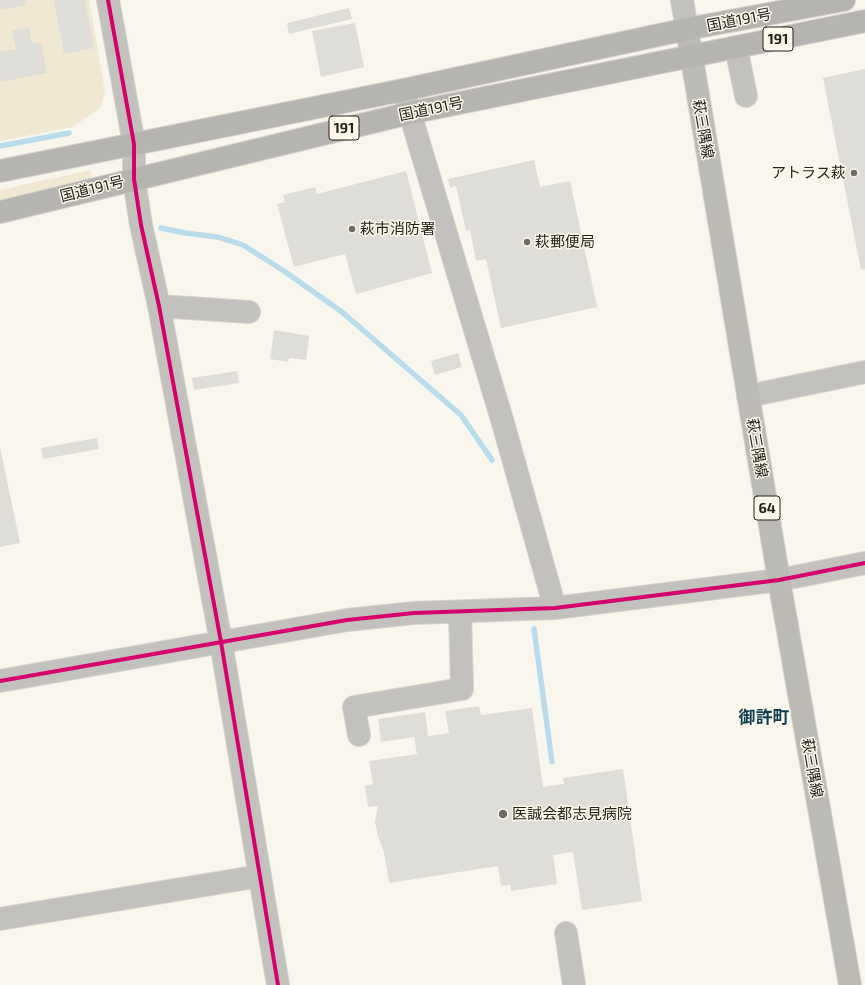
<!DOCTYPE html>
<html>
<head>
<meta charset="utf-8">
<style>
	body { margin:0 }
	canvas { display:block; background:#f9f6ee }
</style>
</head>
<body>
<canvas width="865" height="985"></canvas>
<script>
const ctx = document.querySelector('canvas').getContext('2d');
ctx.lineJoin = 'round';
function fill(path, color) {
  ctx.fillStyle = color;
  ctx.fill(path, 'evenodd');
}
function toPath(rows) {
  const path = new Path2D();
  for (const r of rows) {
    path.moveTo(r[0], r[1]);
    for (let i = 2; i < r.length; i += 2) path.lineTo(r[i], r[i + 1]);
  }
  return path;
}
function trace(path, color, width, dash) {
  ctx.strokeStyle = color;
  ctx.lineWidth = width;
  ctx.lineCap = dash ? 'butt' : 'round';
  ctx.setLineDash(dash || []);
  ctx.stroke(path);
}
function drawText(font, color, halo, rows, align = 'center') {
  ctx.font = font + ' "Exo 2","Noto Sans JP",sans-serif';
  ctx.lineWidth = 3;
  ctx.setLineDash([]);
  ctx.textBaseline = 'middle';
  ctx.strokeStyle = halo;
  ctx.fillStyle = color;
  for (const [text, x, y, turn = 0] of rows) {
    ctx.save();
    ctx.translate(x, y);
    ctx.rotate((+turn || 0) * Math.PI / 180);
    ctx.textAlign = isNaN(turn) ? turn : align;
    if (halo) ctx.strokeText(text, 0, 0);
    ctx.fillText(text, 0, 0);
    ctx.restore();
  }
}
fill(toPath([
	[0,0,89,0,105,91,101,107,73,127,0,141],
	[90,170,93,180,0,202,0,190]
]), '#f1e8d1');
trace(toPath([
	[0,146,69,133],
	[161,228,185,233,218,237,243,245,284,271,342,312,461,415,492,460],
	[534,629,552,762]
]), '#b9dcec', 5.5);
fill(toPath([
	[0,0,25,0,26,5,0,10],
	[54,0,85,0,94,48,64,54],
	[349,8,352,19,289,34,287,23],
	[355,23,364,67,321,77,312,31],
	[29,28,32,44,41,42,47,73,0,82,0,52,16,49,12,31],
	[865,69,865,269,861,270,823,78],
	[534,160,540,187,570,181,597,307,501,328,486,259,476,261,470,230,466,231,456,186,450,188,448,179],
	[406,171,432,273,356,294,345,254,294,267,277,204,285,202,283,195,315,187,317,194],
	[274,330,309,336,306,360,289,358,288,362,270,359],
	[458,353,462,367,435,375,431,361],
	[237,371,239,383,194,390,192,378],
	[97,438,99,449,43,459,41,448],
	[0,447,20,543,0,547],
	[479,706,481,715,532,708,543,787,564,784,563,778,623,769,642,901,582,910,573,852,553,855,557,884,511,891,510,885,501,886,498,866,389,883,384,852,378,836,375,822,378,806,368,807,365,786,373,784,369,761,417,754,414,737,381,742,378,719,425,712,428,736,449,733,445,711]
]), '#dfddd7');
const minor = toPath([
	[108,0,134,144,134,179,141,225,159,306,221,642,278,985],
	[682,0,687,29],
	[736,47,746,96],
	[403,90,503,423,555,608],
	[159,306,249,312],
	[748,396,865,372],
	[0,681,347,620,414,613,555,608,779,580,865,563],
	[359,735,354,707,462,689,460,612],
	[0,919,260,876],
	[566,933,574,985]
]);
const major = toPath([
	[687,29,779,580,850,985]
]);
const highway = toPath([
	[0,171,403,90,687,29,844,0],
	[0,212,410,113,865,21]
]);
trace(minor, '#d6d3cd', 24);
trace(major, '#d6d3cd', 24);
trace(highway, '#d6d3cd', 24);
trace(minor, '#c2c1be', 22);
trace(major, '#bbbab5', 22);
trace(highway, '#b5b4b0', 22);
trace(toPath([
	[108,0,134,144,134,179,141,225,159,306,221,642,278,985],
	[0,681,347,620,414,613,555,608,779,580,865,563]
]), '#d6006c', 4);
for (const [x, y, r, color] of [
	[854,173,4,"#6e6c66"],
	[352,229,4,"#6e6c66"],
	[527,242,4,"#6e6c66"],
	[503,814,5,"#6e6c66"]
]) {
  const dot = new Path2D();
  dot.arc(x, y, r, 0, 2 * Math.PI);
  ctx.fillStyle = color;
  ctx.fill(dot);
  trace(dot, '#fdf8ea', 1.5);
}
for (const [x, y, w] of [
	[778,39,30],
	[344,128,30],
	[767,508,26]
]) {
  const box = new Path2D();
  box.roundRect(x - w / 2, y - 12, w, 24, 3);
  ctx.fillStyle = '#fdf8ea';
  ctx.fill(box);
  trace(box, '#23211c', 1);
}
drawText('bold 14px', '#23211c', null, [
	["191",778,39],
	["191",344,128],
	["64",767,508]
]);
drawText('15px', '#23211c', '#fdf8ea', [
	["国道191号",739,20,-11],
	["国道191号",431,109,-12],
	["萩三隅線",703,129,80],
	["国道191号",92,189,-14],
	["萩三隅線",757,448,80],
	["萩三隅線",812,768,80]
]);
drawText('15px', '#23211c', '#fdf8ea', [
	["アトラス萩",846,173,"right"],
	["萩市消防署",360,229],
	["萩郵便局",535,242],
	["医誠会都志見病院",512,814]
], 'left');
drawText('bold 17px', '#0e3e52', '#fdf8ea', [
	["御許町",764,717]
]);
</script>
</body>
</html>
